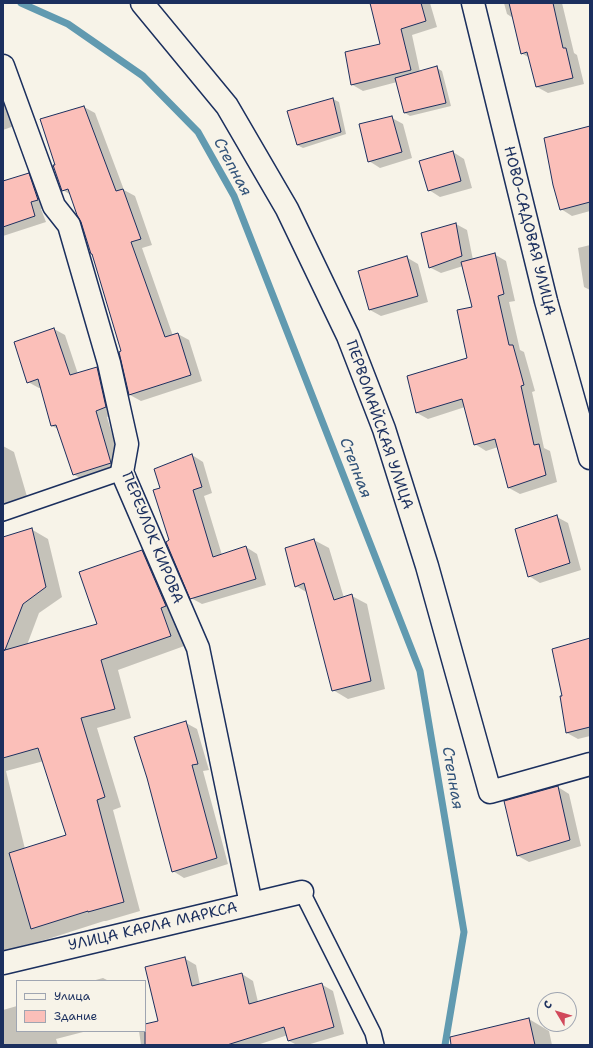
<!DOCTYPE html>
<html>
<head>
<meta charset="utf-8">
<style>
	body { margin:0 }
	#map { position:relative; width:593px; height:1048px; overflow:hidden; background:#f7f3e8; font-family:"Shantell Sans",sans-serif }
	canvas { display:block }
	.frame { position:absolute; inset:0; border:4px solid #1b2f5e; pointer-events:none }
	.legend { position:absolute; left:16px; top:980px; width:130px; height:52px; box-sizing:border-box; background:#f7f3e8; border:1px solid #9fa5b1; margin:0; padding:5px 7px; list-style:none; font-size:12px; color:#1b2f5e }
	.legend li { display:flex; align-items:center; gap:8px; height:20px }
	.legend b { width:20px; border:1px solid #9fa5b1 }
	.north { position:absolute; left:537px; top:992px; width:40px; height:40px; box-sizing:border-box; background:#f7f3e8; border:1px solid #9fa5b1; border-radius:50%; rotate:308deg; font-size:11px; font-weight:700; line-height:16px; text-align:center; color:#1b2f5e }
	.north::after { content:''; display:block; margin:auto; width:14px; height:18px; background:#d1495b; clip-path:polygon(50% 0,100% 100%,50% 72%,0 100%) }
</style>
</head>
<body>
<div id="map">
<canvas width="593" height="1048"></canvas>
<div class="frame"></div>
<ul class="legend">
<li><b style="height:5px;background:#f7f3e8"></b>Улица</li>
<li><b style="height:11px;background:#fbbfb9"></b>Здание</li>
</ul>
<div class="north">С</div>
</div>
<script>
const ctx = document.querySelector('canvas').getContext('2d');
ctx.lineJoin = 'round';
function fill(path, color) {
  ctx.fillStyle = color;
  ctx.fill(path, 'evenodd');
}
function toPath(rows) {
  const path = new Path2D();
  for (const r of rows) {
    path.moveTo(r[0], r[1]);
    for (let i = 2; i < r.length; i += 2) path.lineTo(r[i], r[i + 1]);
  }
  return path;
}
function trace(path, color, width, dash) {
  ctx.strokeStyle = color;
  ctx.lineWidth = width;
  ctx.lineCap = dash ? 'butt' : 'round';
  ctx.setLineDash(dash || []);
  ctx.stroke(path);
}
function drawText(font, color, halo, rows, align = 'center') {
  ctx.font = font + ' "Shantell Sans",sans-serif';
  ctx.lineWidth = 3;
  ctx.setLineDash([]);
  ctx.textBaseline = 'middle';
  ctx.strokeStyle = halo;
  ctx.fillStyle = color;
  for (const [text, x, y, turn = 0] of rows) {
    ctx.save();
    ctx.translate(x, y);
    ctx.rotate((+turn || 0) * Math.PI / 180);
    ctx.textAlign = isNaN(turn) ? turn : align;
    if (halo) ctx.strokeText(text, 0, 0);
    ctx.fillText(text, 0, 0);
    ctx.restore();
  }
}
fill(toPath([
	[368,3,430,3,437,27,412,35,420,72,437,68,442,71,451,106,410,116,405,113,397,82,363,91,351,84,382,45,372,6],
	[504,3,562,3,574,53,577,55,584,84,548,93,537,87,530,58,521,53,513,18,507,14],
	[3,85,17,125,3,130],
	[333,99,339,102,346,134,303,148,297,145,289,111],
	[84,107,95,113,124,190,135,196,152,245,142,248,173,336,178,334,189,340,202,381,141,401,130,395,120,353,122,352,82,221,71,195,63,190,56,165],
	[392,118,403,124,412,158,380,168,369,161],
	[590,127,590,211,572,216,561,209],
	[453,152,464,159,472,188,440,197,429,190],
	[29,174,40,181,49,206,41,209,46,222,3,236,3,183],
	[456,224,467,230,473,260,494,254,506,261,515,301,509,302,520,350,524,352,535,391,532,392,544,448,550,451,557,482,520,494,509,488,498,447,486,451,475,444,465,407,428,419,417,413,408,376,468,358,473,307,463,266,441,273,429,267],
	[590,245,590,290,584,287,578,248],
	[406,257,418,264,428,302,381,316,370,310,359,271],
	[54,329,65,335,78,374,97,368,108,374,117,414,107,417,122,468,85,481,73,474,58,429,52,426,41,388,39,388,28,382],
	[3,446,14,452,28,500,3,507],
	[192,455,203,462,212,493,204,496,222,555,246,547,257,554,266,585,202,604,191,598,170,541,161,488],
	[557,517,568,523,581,570,540,583,529,576],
	[31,529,48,539,62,597,39,613,27,645,98,625,142,551,159,561,187,645,118,670,131,718,97,728,121,807,113,810,140,911,106,921,104,921,48,939,3,951,3,538],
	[44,761,68,836,25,849,6,771],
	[314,540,329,548,344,598,352,596,367,604,385,689,348,699,333,690,308,593,296,586],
	[590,639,590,736,578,739,567,733,563,696],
	[186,723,197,729,209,770,203,771,228,864,184,878,173,871],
	[558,787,569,794,581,846,529,862,518,856],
	[184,958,196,965,200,985,242,974,253,981,258,1002,321,984,333,991,344,1034,307,1045,297,1045,289,1041,288,1035,257,1045,141,1045,139,1031,145,1031,145,1025,159,1021],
	[103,978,109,981,92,981],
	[17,1006,17,1031,87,1031,56,1039,58,1045,3,1045,3,1010],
	[529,1019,549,1031,552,1045,485,1045]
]), '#0003');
trace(toPath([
	[21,3,68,24,143,76,198,132,234,196,420,671,464,932,445,1045]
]), '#619ab0', 7);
const building = toPath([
	[370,3,421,3,426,21,401,29,411,70,351,85,345,52,380,44,370,3],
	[509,3,553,3,563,48,566,48,573,78,536,87,527,52,521,54,509,3],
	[437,66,446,103,404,113,395,78,437,66],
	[333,98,341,132,297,145,287,111,333,98],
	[84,106,116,191,123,189,141,239,131,242,165,337,178,333,191,375,129,395,119,352,121,351,92,254,91,254,81,222,77,215,68,189,62,191,53,165,55,165,40,119,84,106],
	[392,116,402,152,368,162,359,124,392,116],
	[590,126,590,202,560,210,553,185,544,138,590,126],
	[453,151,461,181,428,191,419,161,453,151],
	[29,173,38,200,31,202,35,216,3,227,3,181,29,173],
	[456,223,462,256,429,268,421,233,456,223],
	[495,253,504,294,498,296,509,345,513,345,524,385,521,386,534,445,539,444,546,475,508,488,495,439,474,445,462,399,416,413,407,376,467,358,457,310,472,307,461,262,495,253],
	[407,256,418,296,369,310,358,271,407,256],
	[54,328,70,375,97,367,106,407,96,411,111,463,73,475,56,425,51,426,38,379,27,383,14,342,54,328],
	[192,454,202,487,193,490,213,557,246,546,256,579,190,599,166,542,169,540,153,490,160,488,154,469,192,454],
	[557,515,570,563,528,577,515,529,557,515],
	[32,528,46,587,23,604,5,650,97,624,79,572,142,550,166,606,161,608,171,636,101,660,115,709,81,718,105,797,97,800,124,902,88,912,88,911,31,929,9,853,66,835,38,748,3,758,3,651,5,650,3,650,3,537,32,528],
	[314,539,334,600,352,594,371,681,332,691,304,583,295,587,285,548,314,539],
	[590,638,590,727,566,733,560,696,562,696,552,649,590,638],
	[186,721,198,764,192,765,217,858,172,872,147,778,134,737,186,721],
	[558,786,570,840,517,856,504,801,558,786],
	[185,957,192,986,242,973,249,1004,322,983,334,1027,288,1041,284,1027,227,1045,145,1045,145,1024,158,1021,145,967,185,957],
	[529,1018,535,1045,451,1045,450,1037,529,1018]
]);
fill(building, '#fbbfb9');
trace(building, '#1b2f5e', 1);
const service = toPath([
	[3,513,122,472],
	[302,892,373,1033,376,1045]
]);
const minor = toPath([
	[142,3,227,106,287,209,348,336,384,429,427,566,490,792,590,764],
	[473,3,546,301,590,458],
	[3,66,54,206,69,225,109,363,127,444,122,472,198,648,251,904],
	[3,963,302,892]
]);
trace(service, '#1b2f5e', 18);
trace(minor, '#1b2f5e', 25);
trace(service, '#f7f3e8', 15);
trace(minor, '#f7f3e8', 22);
drawText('15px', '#1b2f5e', '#f7f3e8', [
	["НОВО-САДОВАЯ УЛИЦА",529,231,76],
	["ПЕРВОМАЙСКАЯ УЛИЦА",379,425,71],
	["ПЕРЕУЛОК КИРОВА",152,538,68],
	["УЛИЦА КАРЛА МАРКСА",153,927,-13]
]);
drawText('italic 16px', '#325379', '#f7f3e8', [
	["Степная",232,167,62],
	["Степная",355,468,69],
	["Степная",452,778,80]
]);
</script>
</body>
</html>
